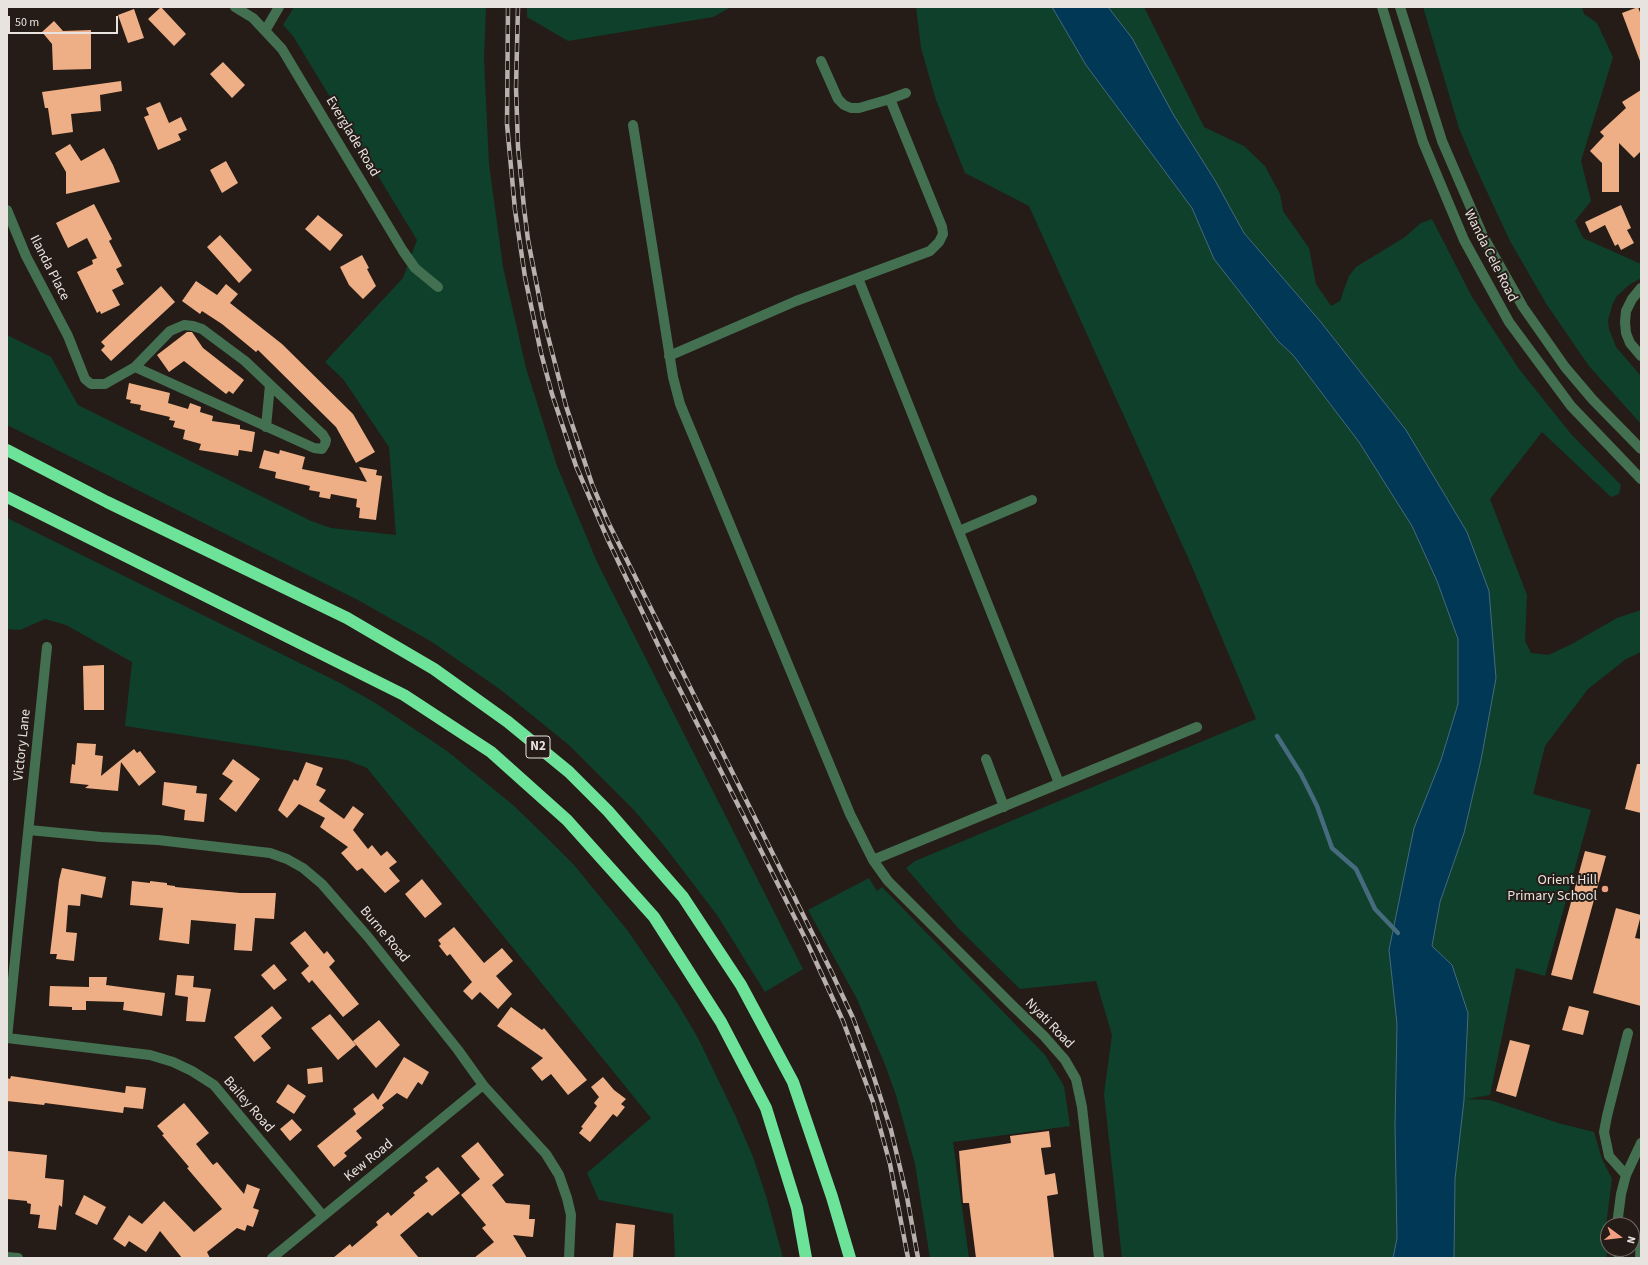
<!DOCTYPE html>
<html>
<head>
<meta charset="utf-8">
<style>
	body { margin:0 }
	#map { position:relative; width:1648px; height:1265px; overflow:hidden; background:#251c17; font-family:"Source Sans 3",sans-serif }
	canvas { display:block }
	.frame { position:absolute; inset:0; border:8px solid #e9e3df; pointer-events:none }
	.north { position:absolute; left:1600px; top:1217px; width:40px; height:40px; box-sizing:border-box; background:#251c17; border:1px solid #736c67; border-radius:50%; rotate:105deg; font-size:11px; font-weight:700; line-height:16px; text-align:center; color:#e9e3df }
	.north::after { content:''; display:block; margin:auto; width:14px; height:18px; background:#f39f83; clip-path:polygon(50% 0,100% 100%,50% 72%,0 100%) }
	.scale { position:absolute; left:8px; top:16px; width:110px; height:18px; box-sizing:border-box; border:2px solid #e9e3df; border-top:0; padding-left:5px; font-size:12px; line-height:14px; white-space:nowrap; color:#e9e3df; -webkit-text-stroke:3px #251c17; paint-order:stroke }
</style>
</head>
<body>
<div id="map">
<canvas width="1648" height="1265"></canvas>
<div class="frame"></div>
<div class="north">N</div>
<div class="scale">50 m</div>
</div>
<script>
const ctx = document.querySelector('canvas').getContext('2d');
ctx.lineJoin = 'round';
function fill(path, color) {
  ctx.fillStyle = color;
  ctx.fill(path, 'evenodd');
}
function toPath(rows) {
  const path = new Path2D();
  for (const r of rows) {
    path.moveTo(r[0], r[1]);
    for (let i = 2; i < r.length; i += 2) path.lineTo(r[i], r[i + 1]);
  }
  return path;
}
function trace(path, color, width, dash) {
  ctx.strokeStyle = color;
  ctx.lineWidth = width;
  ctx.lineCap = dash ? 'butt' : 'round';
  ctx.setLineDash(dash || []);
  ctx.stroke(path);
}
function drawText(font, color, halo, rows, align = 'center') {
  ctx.font = font + ' "Source Sans 3",sans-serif';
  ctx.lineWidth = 4;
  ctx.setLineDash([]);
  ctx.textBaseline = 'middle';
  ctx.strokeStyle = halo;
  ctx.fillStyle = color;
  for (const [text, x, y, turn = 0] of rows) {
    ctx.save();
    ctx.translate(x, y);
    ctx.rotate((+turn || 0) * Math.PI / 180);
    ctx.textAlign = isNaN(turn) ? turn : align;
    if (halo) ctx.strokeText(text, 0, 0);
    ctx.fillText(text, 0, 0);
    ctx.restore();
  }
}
fill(toPath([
	[294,7,486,7,484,60,489,164,503,267,526,368,557,466,597,562,803,969,765,992,717,915,662,843,633,809,569,745,501,690,432,642,358,600,7,425,7,335,51,357,78,405,311,521,331,528,396,535,389,447,343,379,325,362,403,278,417,240,293,36,283,25],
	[527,7,731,7,713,17,568,41,527,17],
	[916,7,1052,7,1086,65,1192,208,1214,259,1278,341,1293,355,1359,442,1412,526,1437,581,1458,639,1458,704,1389,950,1397,1024,1395,1125,1397,1238,1393,1258,1122,1258,1104,1094,1112,1035,1096,981,1020,989,958,928,906,868,915,861,1256,719,1190,562,1029,206,965,173,936,100,921,48],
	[1108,7,1144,7,1204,127,1244,146,1265,166,1280,194,1283,211,1309,248,1316,284,1331,306,1340,301,1349,276,1356,267,1405,237,1421,223,1432,219,1472,297,1519,369,1571,434,1621,485,1619,494,1611,497,1542,432,1490,499,1527,595,1525,641,1531,653,1548,655,1570,645,1617,618,1641,610,1641,652,1626,659,1588,689,1545,746,1533,794,1591,810,1545,976,1516,968,1490,1095,1467,1099,1490,1100,1558,1123,1594,1132,1602,1159,1612,1179,1606,1226,1607,1258,1454,1258,1455,1231,1452,965,1432,947,1440,902,1464,833,1481,760,1496,678,1489,591,1467,532,1406,430,1320,321,1244,233,1216,182,1173,114,1132,38],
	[1423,7,1582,7,1584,14,1597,23,1613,57,1581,161,1591,201,1575,221,1583,238,1641,264,1641,278,1629,285,1617,296,1613,303,1608,320,1609,329,1616,347,1641,376,1641,424,1589,366,1547,305,1510,241,1475,166,1459,128],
	[7,518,340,683,377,704,447,751,513,805,544,835,574,865,628,931,676,1001,698,1038,736,1117,753,1157,767,1199,783,1258,675,1258,673,1214,599,1200,587,1173,651,1118,367,768,347,760,125,726,132,662,66,625,45,619,20,630,7,629],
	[869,878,877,891,882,887,1045,1055,1064,1086,1070,1126,953,1142,969,1258,930,1258,915,1164,896,1095,884,1062,857,999,808,910]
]), '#0e402b');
const water = toPath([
	[1052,7,1108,7,1132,38,1173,114,1216,182,1244,233,1320,321,1406,430,1467,532,1489,591,1496,678,1481,760,1464,833,1440,902,1432,946,1452,965,1468,1013,1464,1100,1455,1179,1454,1258,1393,1258,1397,1238,1395,1125,1397,1024,1389,950,1414,828,1441,760,1458,704,1458,639,1437,581,1412,526,1359,442,1293,355,1278,341,1214,259,1192,208,1086,65,1052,7]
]);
fill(water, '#003855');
trace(water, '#466b7e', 1);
trace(toPath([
	[1277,736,1301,774,1317,806,1332,848,1356,869,1375,909,1398,933]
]), '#466b7e', 4.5);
fill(toPath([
	[161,7,186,34,174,46,148,19],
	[1638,7,1641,15,1640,61,1622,13],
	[134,9,144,38,128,43,118,15],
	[54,21,63,31,91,30,91,69,53,70,52,44,42,32],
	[223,62,245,85,232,98,210,74],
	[121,81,122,91,100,95,101,111,71,114,73,132,52,135,48,108,45,108,42,92],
	[1641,90,1641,151,1634,158,1619,143,1619,192,1602,192,1602,163,1590,151,1604,136,1600,132,1626,108,1622,102],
	[160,102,169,123,181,117,187,130,178,134,181,140,158,150,144,117,149,115,146,108],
	[70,144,81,161,104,148,113,165,120,182,66,194,66,172,55,153],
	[226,161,238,183,222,193,210,170],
	[94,204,112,239,109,241,122,266,116,269,124,284,112,290,120,305,101,314,100,311,97,313,77,272,93,264,92,260,97,258,87,238,68,248,56,223],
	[1621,205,1631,228,1627,230,1634,243,1621,250,1618,244,1615,246,1605,225,1590,233,1585,222],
	[318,215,343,235,330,251,305,229],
	[220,235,252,270,239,283,207,247],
	[362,255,369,268,367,269,376,286,363,299,349,285,340,267],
	[196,281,217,295,226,284,238,294,230,303,282,344,353,414,375,452,356,463,336,427,258,350,256,352,222,324,202,311,200,314,182,301],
	[161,286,175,302,111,361,101,350,105,346,101,342],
	[187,332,192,332,203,348,244,380,233,394,229,391,226,394,184,361,169,372,157,355],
	[129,383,170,393,168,403,188,409,190,403,201,407,200,412,213,416,212,421,240,425,240,429,255,432,252,452,239,450,238,456,199,450,201,444,183,439,185,430,173,427,175,421,169,420,170,417,140,410,141,405,130,403,131,400,126,399],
	[264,450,279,454,280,450,305,457,302,469,367,482,359,467,377,470,376,475,382,476,376,520,359,518,360,508,356,507,357,499,331,494,330,499,319,497,320,492,309,490,310,486,275,478,276,472,259,468],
	[104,665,104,710,84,710,83,666],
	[77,743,96,744,95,755,103,756,101,776,134,749,137,753,140,751,156,772,139,786,121,762,118,791,85,788,89,785,70,783,72,764,75,765],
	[233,759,260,779,236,812,219,799,233,781,222,774],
	[306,762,323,768,316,785,326,790,319,801,344,819,353,806,364,814,353,830,368,849,372,845,381,856,387,851,397,862,389,868,400,881,385,893,362,868,357,871,341,853,348,847,320,827,325,818,299,804,287,818,278,810,294,779,298,781],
	[1637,764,1641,764,1641,813,1625,809],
	[164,782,197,786,196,793,207,794,204,822,184,820,185,810,162,805],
	[1585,851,1606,856,1572,980,1551,975],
	[62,868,106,877,102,898,81,894,80,906,68,905,66,932,77,933,74,961,56,959,57,954,50,954,59,880],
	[422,879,442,904,425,918,405,894],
	[132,881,150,883,150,881,167,883,167,885,175,886,175,887,240,893,276,893,274,919,255,918,252,951,234,950,236,924,191,920,189,944,159,940,163,908,130,905],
	[1616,908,1641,915,1635,938,1641,939,1641,1006,1593,993],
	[454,927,484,963,502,948,513,961,496,976,512,994,498,1009,480,992,472,1000,463,991,472,982,450,954,447,956,439,946,441,944,438,940],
	[305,931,324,954,327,951,335,961,329,967,359,1004,343,1017,312,980,309,983,301,973,309,966,290,943],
	[274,964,287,980,274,990,261,975],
	[177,975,194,976,193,987,211,989,205,1022,186,1021,188,997,175,995],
	[89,977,107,977,106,985,165,993,162,1016,123,1010,124,1002,86,1001,86,1010,72,1010,72,1007,49,1006,50,986,89,987],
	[272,1006,282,1018,261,1036,271,1048,254,1062,234,1037],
	[1569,1006,1589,1011,1583,1035,1562,1030],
	[511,1007,542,1030,544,1028,587,1080,568,1095,551,1074,542,1081,531,1068,543,1058,497,1026],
	[330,1014,356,1045,338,1060,311,1028],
	[379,1020,400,1045,376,1068,353,1041],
	[1510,1040,1530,1045,1516,1097,1496,1091],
	[404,1057,429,1072,422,1085,418,1082,407,1099,397,1093,382,1105,384,1108,356,1131,362,1138,344,1153,347,1156,334,1167,317,1146,356,1114,353,1109,373,1093,378,1100],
	[322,1067,323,1082,308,1084,307,1069],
	[11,1076,125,1093,126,1086,146,1088,143,1109,124,1107,123,1113,45,1103,44,1105,7,1101,7,1078,10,1079],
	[603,1077,614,1090,626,1099,621,1104,625,1107,617,1117,613,1114,590,1142,579,1133,583,1128,581,1127,597,1106,594,1103,599,1097,591,1087],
	[288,1084,306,1096,294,1114,276,1102],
	[184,1103,209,1133,196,1144,213,1165,217,1162,244,1194,247,1184,260,1189,253,1208,259,1210,253,1227,247,1225,245,1231,237,1228,207,1252,210,1258,182,1258,160,1231,146,1252,129,1241,125,1247,113,1239,129,1215,142,1224,164,1201,194,1232,222,1209,187,1168,189,1167,162,1135,164,1134,157,1126],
	[292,1119,302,1130,290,1141,280,1129],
	[1049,1131,1051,1147,1041,1148,1045,1175,1055,1173,1058,1194,1047,1196,1054,1258,976,1258,969,1203,963,1203,959,1151,1011,1143,1010,1136],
	[478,1142,504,1175,492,1185,506,1203,530,1205,529,1219,535,1219,533,1237,513,1235,527,1258,474,1258,494,1242,482,1228,486,1225,461,1195,480,1179,461,1156],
	[8,1151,47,1155,45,1178,64,1180,62,1207,59,1205,56,1230,38,1228,40,1215,30,1214,31,1204,27,1203,27,1201,7,1199],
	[438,1167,460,1193,432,1216,428,1212,400,1235,419,1258,333,1258,350,1244,352,1247,378,1225,376,1222,388,1212,391,1216,415,1195,413,1193,428,1181,425,1177],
	[84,1195,106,1207,97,1225,75,1214],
	[616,1223,635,1225,633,1258,613,1258]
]), '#efaf86');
trace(toPath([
	[235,7,253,18,282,49,403,251,415,268,438,287],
	[1382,7,1423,142,1464,240,1509,322,1571,406,1641,479],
	[1400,7,1442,141,1483,236,1523,307,1565,367,1593,400,1641,449],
	[265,31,279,7],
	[890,99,906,93],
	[633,125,673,377,680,404,850,814,873,860,888,881,1013,1006,1044,1036,1065,1060,1076,1079,1082,1107,1099,1258],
	[7,210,26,256,68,336,85,379,91,384,105,384,135,367,170,331,184,325,193,326,202,329,245,361,323,435,326,440,325,444,322,449,314,448,135,367],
	[858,278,1059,783],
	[1641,288,1632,299,1626,311,1625,322,1626,333,1630,343,1641,356],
	[669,356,796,301,930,251,939,242,943,234,942,227,890,99,859,108,851,108,844,105,838,99,821,61],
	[266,427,270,385],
	[959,531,1032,500],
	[986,759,1004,807],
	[29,830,101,837,158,840,270,853,287,859,303,868,322,884,368,937,458,1050,483,1085,546,1154,559,1175,567,1198,571,1215,569,1258],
	[873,860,1197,727],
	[7,1038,47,647],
	[7,1038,150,1055,173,1062,192,1071,214,1085,323,1216],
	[1626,1175,1609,1156,1604,1132,1607,1116,1628,1033],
	[1617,1225,1621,1194,1626,1175,1641,1143],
	[1618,1249,1619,1258],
	[7,1257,18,1258],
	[272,1258,483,1085],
	[1640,1258,1641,1239]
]), '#447052', 10);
trace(toPath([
	[7,450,107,502,347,618,434,669,508,722,569,772,608,811,683,897,741,985,793,1082,832,1197,850,1258],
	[7,497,404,695,491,752,567,820,654,917,721,1022,766,1108,797,1208,806,1258]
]), '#6ce398', 12);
const rail = toPath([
	[508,7,507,124,515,210,525,277,541,353,552,394,576,466,608,540,668,666,806,940,843,1021,873,1102,890,1164,908,1258],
	[518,7,516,87,518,147,524,208,528,240,543,317,566,406,592,484,608,522,831,971,853,1018,867,1056,891,1130,907,1197,918,1258]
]);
trace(rail, '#b7b0ac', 4.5);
trace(rail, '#251c17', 3, [9]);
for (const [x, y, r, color] of [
	[1605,889,4,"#f39f83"]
]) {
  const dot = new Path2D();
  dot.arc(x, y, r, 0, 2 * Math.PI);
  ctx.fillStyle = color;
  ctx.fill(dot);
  trace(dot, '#251c17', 1.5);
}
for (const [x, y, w] of [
	[538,747,24]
]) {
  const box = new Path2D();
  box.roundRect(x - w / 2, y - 11, w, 22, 3);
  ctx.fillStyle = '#251c17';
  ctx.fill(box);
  trace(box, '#e9e3df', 1);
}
drawText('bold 13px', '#e9e3df', null, [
	["N2",538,747]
]);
drawText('14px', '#e9e3df', '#251c17', [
	["Everglade Road",352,137,59],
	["Wanda Cele Road",1490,256,63],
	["Ilanda Place",49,268,63],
	["Victory Lane",23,745,-84],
	["Burne Road",384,935,50],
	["Nyati Road",1049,1024,46],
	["Bailey Road",248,1105,49],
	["Kew Road",369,1161,-39]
]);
drawText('14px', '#e9e3df', '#251c17', [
	["Orient Hill",1597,881],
	["Primary School",1597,897]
], 'right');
</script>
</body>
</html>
